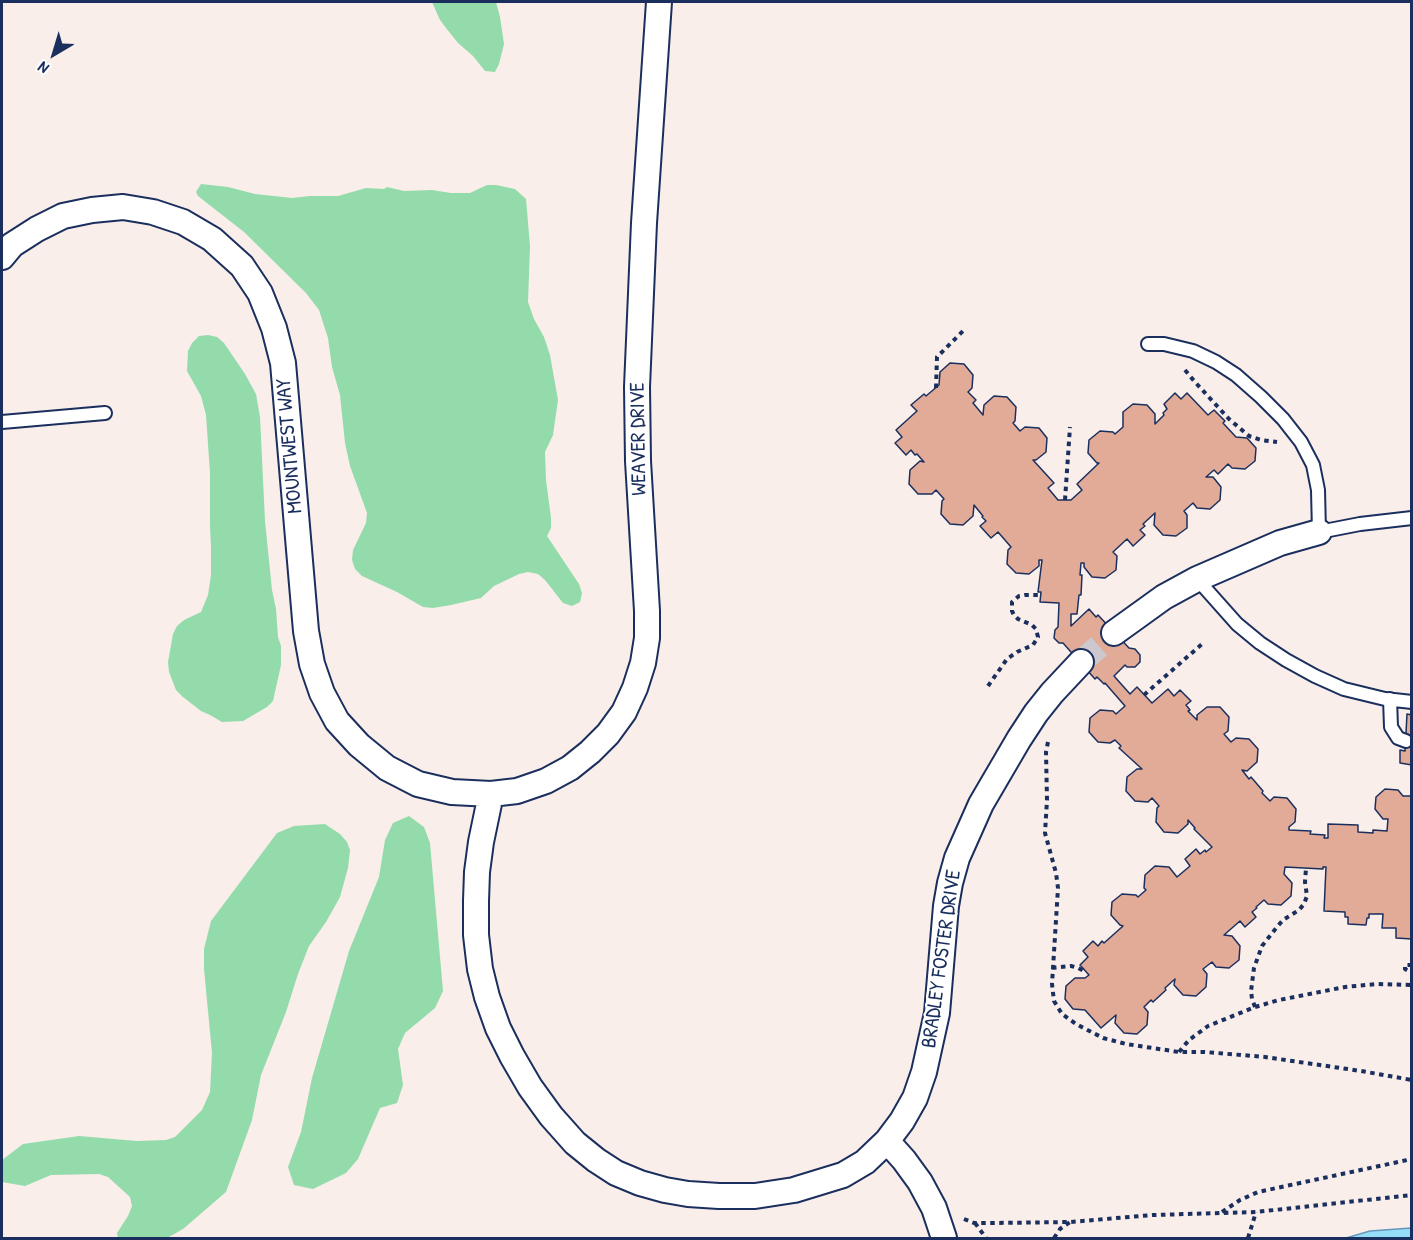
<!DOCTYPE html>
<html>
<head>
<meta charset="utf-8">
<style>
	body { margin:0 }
	#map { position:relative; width:1413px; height:1240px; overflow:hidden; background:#f9eeea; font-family:"Patrick Hand",sans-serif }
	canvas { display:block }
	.frame { position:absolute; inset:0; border:3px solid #1b2f5e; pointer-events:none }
	.north { position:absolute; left:24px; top:24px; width:60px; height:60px; -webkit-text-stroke:4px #fff; paint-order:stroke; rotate:218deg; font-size:16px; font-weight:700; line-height:24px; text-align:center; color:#1b2f5e }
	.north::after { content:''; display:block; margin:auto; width:21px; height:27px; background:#1b2f5e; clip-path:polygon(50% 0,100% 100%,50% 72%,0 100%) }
</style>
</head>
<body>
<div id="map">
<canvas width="1413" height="1240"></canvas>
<div class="frame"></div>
<div class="north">N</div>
</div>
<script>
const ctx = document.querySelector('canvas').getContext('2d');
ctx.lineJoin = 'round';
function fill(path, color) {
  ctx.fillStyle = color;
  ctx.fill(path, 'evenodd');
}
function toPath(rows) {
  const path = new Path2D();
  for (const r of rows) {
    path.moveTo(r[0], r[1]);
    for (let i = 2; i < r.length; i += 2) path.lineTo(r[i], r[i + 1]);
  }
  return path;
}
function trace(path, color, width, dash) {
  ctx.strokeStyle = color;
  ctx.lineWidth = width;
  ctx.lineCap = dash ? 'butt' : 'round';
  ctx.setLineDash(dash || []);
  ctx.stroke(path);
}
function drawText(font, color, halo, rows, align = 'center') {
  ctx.font = font + ' "Patrick Hand",sans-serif';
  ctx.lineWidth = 4.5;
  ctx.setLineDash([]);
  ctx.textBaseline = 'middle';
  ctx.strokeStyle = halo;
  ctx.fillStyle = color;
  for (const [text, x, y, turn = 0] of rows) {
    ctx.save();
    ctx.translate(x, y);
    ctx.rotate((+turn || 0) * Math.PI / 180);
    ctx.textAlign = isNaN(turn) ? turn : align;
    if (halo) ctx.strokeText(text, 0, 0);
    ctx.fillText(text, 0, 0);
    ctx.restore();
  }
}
fill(toPath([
	[432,2,496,2,500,17,504,44,499,64,495,72,485,71,473,56,458,43,446,28,440,20],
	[201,184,228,187,255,194,292,198,310,196,338,196,366,188,384,189,387,187,404,191,432,190,451,193,470,193,487,185,496,185,515,189,526,199,530,246,528,302,534,319,544,337,550,355,558,400,553,435,545,452,546,480,551,518,551,528,547,536,579,584,582,593,580,602,572,606,563,603,545,580,538,574,528,572,519,574,494,586,481,598,451,605,433,608,423,607,397,592,362,576,355,569,352,560,353,550,366,523,367,513,350,466,345,443,340,395,332,367,328,338,319,310,306,293,244,232,198,196,196,192],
	[208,335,217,337,224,343,245,374,256,394,260,417,265,521,272,590,276,609,278,637,281,646,281,665,273,701,267,707,243,721,222,722,210,715,201,711,183,697,176,690,169,672,168,662,173,634,177,626,184,620,201,612,208,595,211,575,211,547,210,526,210,473,206,415,201,396,187,371,188,351,192,343,199,336],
	[409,816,424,827,430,843,443,991,435,1008,405,1033,398,1049,403,1085,397,1103,380,1108,358,1159,346,1173,313,1189,294,1185,288,1167,301,1132,312,1078,349,951,379,877,385,840,393,823],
	[325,824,340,834,347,842,350,850,348,868,340,897,326,922,309,946,298,974,286,1012,261,1075,252,1120,226,1192,183,1229,167,1238,118,1238,117,1233,128,1216,132,1206,130,1197,108,1177,99,1174,51,1175,25,1186,2,1182,2,1160,23,1144,79,1136,137,1141,166,1140,175,1137,202,1110,210,1092,212,1053,204,969,204,949,211,921,277,833,294,826]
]), '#93dbaa');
const water = toPath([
	[1411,1228,1411,1238,1346,1238,1370,1231,1411,1228]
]);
fill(water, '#96ddf8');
trace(water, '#6597ba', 1.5);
const building = toPath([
	[950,363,964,364,973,375,972,388,968,392,976,400,973,403,983,415,984,405,994,396,1007,397,1016,407,1015,421,1013,423,1020,431,1025,427,1039,428,1047,438,1046,452,1036,460,1033,460,1054,483,1048,488,1058,500,1071,500,1082,490,1077,484,1099,463,1097,463,1088,453,1089,440,1100,431,1113,432,1115,434,1123,427,1123,412,1133,404,1147,405,1155,414,1155,424,1164,415,1163,413,1167,409,1164,404,1175,393,1181,399,1187,393,1208,415,1214,410,1225,421,1223,423,1236,437,1247,438,1256,448,1255,461,1245,469,1232,468,1228,464,1218,474,1214,470,1206,477,1213,477,1221,487,1220,500,1210,509,1197,508,1193,503,1184,511,1187,515,1187,528,1176,536,1163,535,1154,525,1155,513,1143,524,1145,526,1140,530,1145,535,1133,546,1127,539,1113,552,1117,556,1116,570,1105,578,1092,577,1084,567,1084,563,1081,563,1080,575,1082,575,1081,595,1079,595,1077,614,1071,614,1071,626,1089,609,1096,617,1098,615,1129,648,1135,649,1140,655,1140,662,1135,667,1127,667,1125,665,1114,676,1130,694,1137,687,1152,703,1168,689,1174,696,1180,690,1191,701,1186,705,1190,710,1188,711,1197,720,1197,715,1207,707,1220,707,1229,717,1228,731,1224,734,1231,742,1236,738,1249,739,1258,749,1257,762,1247,771,1242,770,1249,779,1251,777,1263,791,1262,793,1270,801,1274,797,1287,798,1296,809,1295,822,1289,827,1289,830,1311,831,1310,834,1325,835,1324,838,1328,838,1328,824,1358,825,1358,832,1373,833,1373,830,1387,831,1388,819,1383,819,1375,809,1376,797,1385,789,1398,790,1403,796,1412,796,1412,939,1396,938,1396,928,1382,928,1383,914,1369,914,1369,918,1367,918,1366,925,1348,924,1348,917,1345,917,1345,912,1324,911,1326,867,1323,867,1323,869,1285,867,1284,874,1292,883,1291,896,1281,905,1268,904,1264,900,1256,907,1257,908,1252,912,1256,917,1245,927,1240,921,1224,935,1232,936,1240,946,1239,960,1229,968,1216,967,1212,962,1203,969,1207,974,1206,987,1196,996,1183,995,1174,985,1175,979,1165,988,1166,990,1153,1002,1151,1000,1144,1007,1148,1012,1147,1025,1137,1034,1124,1033,1115,1023,1116,1015,1101,1028,1085,1010,1073,1009,1065,999,1066,986,1075,978,1085,978,1089,975,1080,965,1088,957,1083,951,1093,941,1098,946,1102,941,1104,943,1123,926,1120,925,1111,915,1112,902,1122,894,1136,895,1138,897,1146,890,1144,888,1145,875,1155,866,1169,867,1177,877,1190,866,1185,859,1196,849,1200,854,1205,850,1206,852,1212,847,1194,829,1195,828,1188,820,1188,824,1178,833,1164,832,1156,822,1157,808,1159,806,1152,798,1148,802,1135,801,1126,791,1127,777,1137,769,1142,769,1119,748,1121,746,1115,740,1110,743,1098,742,1089,732,1090,718,1100,710,1113,711,1116,714,1125,706,1105,683,1104,684,1097,677,1095,679,1063,643,1059,643,1054,638,1055,630,1058,627,1059,603,1040,602,1041,592,1038,592,1042,560,1039,560,1039,566,1029,574,1016,573,1007,564,1008,550,1011,547,998,532,991,538,980,526,986,521,982,517,983,516,974,505,973,516,963,525,950,524,941,514,942,501,944,499,936,490,932,494,918,494,909,484,910,470,920,461,924,462,917,454,915,455,911,450,906,455,895,443,902,437,896,430,917,411,911,405,924,394,926,396,939,385,940,372,950,363],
	[1407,714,1412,715,1412,765,1400,763,1400,750,1405,751,1407,714]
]);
fill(building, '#e2ab98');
trace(building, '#1b2f5e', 1.5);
trace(toPath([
	[1081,662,1114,633]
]), '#cdc8ce', 24, [24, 12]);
const service = toPath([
	[1148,344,1164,344,1193,351,1216,362,1236,375,1261,397,1283,419,1301,442,1313,465,1318,490,1319,532,1360,524,1412,518],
	[2,422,105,413],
	[1197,579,1237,624,1260,643,1286,660,1315,676,1344,689,1385,699,1412,702],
	[1390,699,1391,727,1398,738,1406,741]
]);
const minor = toPath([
	[2,257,12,245,37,229,63,216,92,210,123,207,153,212,183,222,212,239,242,266,260,293,274,328,283,363,306,631,312,664,322,693,337,721,359,745,387,768,418,784,452,792,491,794,517,791,546,781,570,768,590,752,608,734,624,712,635,688,643,663,647,638,647,611,638,461,637,387,644,223,659,2],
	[1114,633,1164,597,1197,579,1280,543,1319,532],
	[491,794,481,842,477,872,476,901,476,935,480,969,487,997,498,1028,512,1056,530,1087,551,1116,575,1143,596,1160,616,1173,640,1183,665,1190,688,1194,719,1196,755,1196,794,1190,843,1175,865,1162,887,1141,902,1121,915,1098,924,1072,937,1013,946,906,950,883,957,858,981,804,1019,739,1036,713,1052,693,1081,662],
	[887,1141,904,1160,920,1182,934,1208,944,1238]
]);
trace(service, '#1b2f5e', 16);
trace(minor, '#1b2f5e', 28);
trace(toPath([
	[1185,370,1195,382,1229,419,1249,436,1261,440,1277,442],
	[936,388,937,357,966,328],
	[1065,500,1070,427],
	[988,686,1007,659,1017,652,1033,645,1038,637,1036,629,1032,625,1018,619,1014,615,1012,611,1012,602,1019,596,1025,595,1041,595],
	[1144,695,1202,644],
	[1048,742,1046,752,1047,800,1045,833,1056,873,1058,888,1052,984,1054,1001,1062,1014,1076,1024,1103,1038,1126,1044,1179,1052,1205,1052,1265,1057,1361,1071,1412,1080],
	[1412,965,1405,965,1405,969,1412,973],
	[1052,968,1071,966,1078,968,1086,972],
	[1255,1007,1252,999,1251,991,1254,968,1262,946,1277,927,1283,920,1299,910,1304,904,1307,896,1305,882,1306,868],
	[1179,1052,1189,1040,1208,1026,1255,1007,1279,1000,1345,987,1377,984,1412,985],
	[1222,1212,1240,1200,1258,1192,1412,1159],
	[964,1219,974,1223,994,1223,1070,1222,1153,1215,1256,1212,1412,1195],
	[975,1223,986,1238],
	[1054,1238,1060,1229,1070,1222],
	[1248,1238,1256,1212]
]), '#1b2f5e', 4, [4.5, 4.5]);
trace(service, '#fff', 12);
trace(minor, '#fff', 24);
drawText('21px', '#1b2f5e', '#fff', [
	["WEAVER DRIVE",639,439,-91],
	["MOUNTWEST WAY",290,446,-95],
	["BRADLEY FOSTER DRIVE",942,959,-82]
]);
</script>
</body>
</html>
